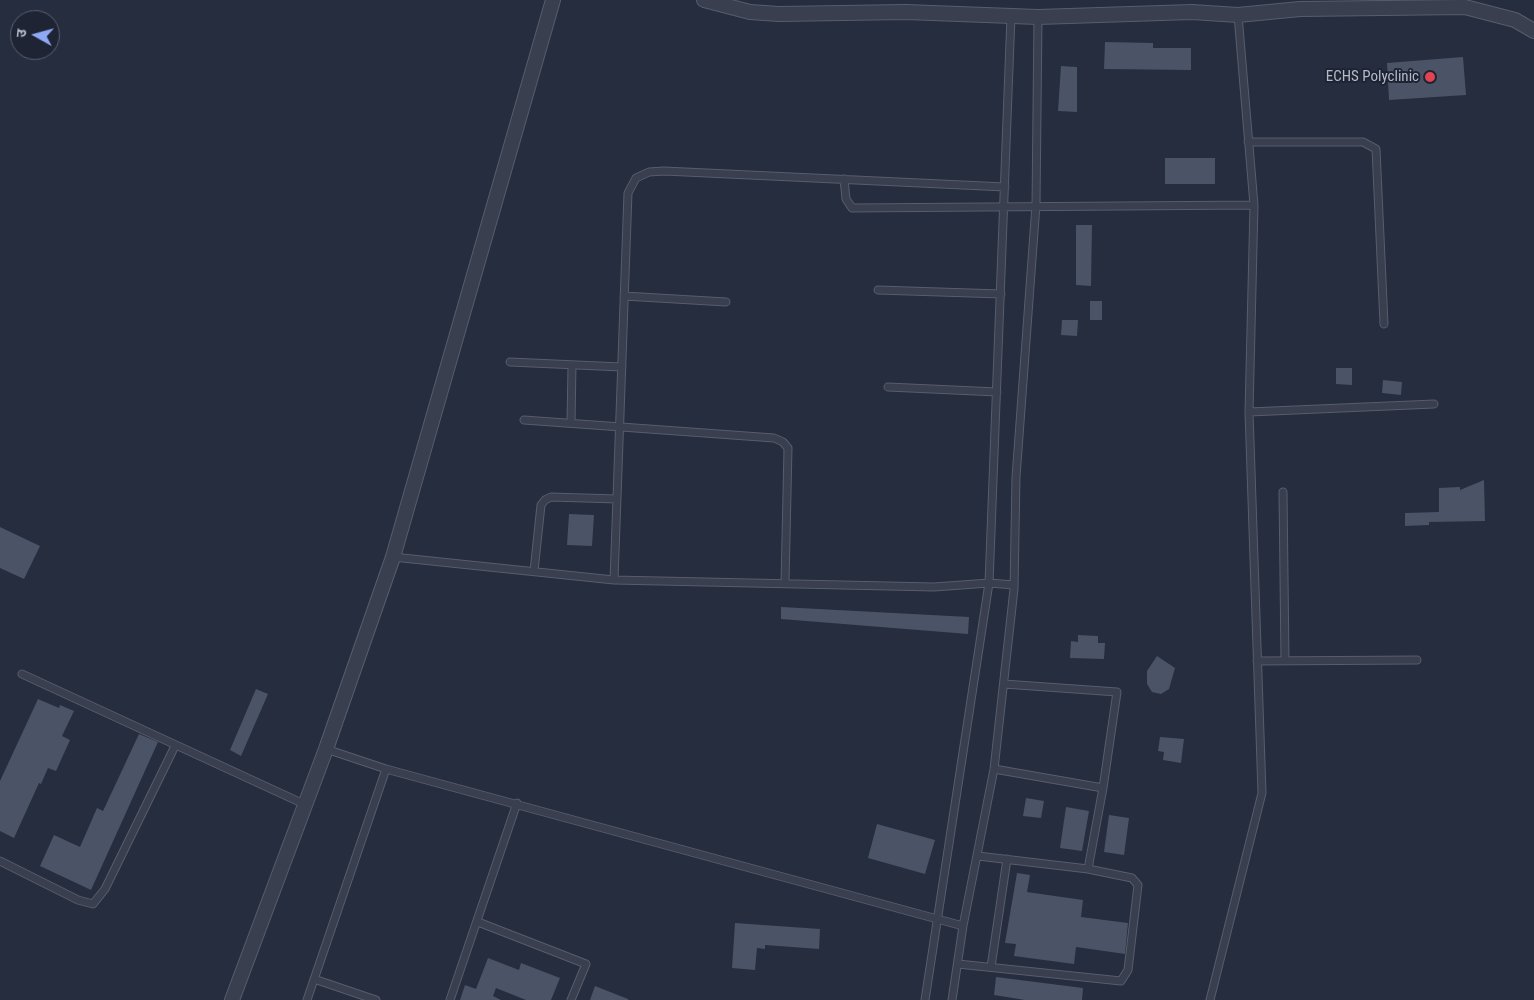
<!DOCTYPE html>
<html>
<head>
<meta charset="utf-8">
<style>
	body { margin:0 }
	#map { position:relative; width:1534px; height:1000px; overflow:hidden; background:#252d3e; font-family:"Roboto Condensed","Noto Sans Devanagari",sans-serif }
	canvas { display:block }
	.north { position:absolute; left:10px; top:10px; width:50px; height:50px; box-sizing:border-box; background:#1e2433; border:1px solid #5a606f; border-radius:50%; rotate:277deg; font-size:14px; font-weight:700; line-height:20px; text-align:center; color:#b5bac9 }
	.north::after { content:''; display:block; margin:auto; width:18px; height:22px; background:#8eaaf4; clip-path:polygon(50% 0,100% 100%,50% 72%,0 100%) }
</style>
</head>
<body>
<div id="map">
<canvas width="1534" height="1000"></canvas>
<div class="north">उ</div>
</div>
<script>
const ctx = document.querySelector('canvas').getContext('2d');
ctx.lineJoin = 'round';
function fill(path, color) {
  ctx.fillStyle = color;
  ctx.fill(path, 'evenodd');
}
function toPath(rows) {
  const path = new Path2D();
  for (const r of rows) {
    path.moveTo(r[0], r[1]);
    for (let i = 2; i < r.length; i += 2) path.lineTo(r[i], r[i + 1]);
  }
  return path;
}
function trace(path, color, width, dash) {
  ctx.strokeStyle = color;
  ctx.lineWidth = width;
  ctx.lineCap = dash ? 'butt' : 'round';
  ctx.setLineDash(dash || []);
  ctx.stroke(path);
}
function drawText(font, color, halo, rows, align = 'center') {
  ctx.font = font + ' "Roboto Condensed",sans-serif';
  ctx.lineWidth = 4;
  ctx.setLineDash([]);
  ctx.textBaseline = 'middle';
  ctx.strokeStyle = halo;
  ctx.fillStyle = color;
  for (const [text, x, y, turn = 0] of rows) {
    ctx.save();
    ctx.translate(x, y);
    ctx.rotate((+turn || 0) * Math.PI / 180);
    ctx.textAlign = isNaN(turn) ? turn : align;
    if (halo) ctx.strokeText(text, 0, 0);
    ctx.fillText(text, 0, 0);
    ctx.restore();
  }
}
fill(toPath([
	[1105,42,1153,43,1153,48,1191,48,1191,70,1104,69],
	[1463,57,1466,95,1389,100,1387,63],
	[1061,66,1077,67,1077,112,1058,111],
	[1165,158,1215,158,1215,184,1165,184],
	[1076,225,1092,225,1091,286,1076,285],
	[1090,301,1102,301,1102,320,1090,320],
	[1062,320,1078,320,1077,336,1061,335],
	[1336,368,1352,368,1352,385,1336,384],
	[1383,380,1402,382,1401,395,1382,393],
	[1484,480,1485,521,1429,522,1429,525,1405,526,1405,513,1439,512,1439,488,1460,487,1460,490],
	[569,514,594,515,592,546,567,545],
	[0,527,40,546,24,579,0,568],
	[781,607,969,617,968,634,781,619],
	[1078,635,1098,636,1098,643,1105,643,1104,659,1070,658,1071,641,1078,642],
	[1157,656,1175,668,1169,689,1161,694,1152,692,1147,684,1147,671],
	[256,689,268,694,241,756,230,750],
	[38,699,59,708,60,705,74,711,62,736,70,740,56,771,48,768,41,784,39,783,14,838,0,831,0,781],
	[139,734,158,742,91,890,40,866,54,835,80,847,97,808,103,811],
	[1160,737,1184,739,1181,763,1163,760,1164,752,1158,751],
	[1026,798,1044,801,1041,818,1023,816],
	[1066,807,1089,811,1082,851,1060,848],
	[1109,815,1129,818,1124,855,1104,852],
	[877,824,935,840,925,874,868,858],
	[1017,873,1030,875,1027,892,1083,900,1081,917,1128,923,1125,954,1076,947,1074,964,1014,956,1016,944,1005,943],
	[735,923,820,929,819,949,765,945,765,949,757,948,755,970,732,968],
	[488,958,519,970,521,963,560,978,551,1000,526,1000,496,988,493,996,501,1000,460,1000,465,985,476,989],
	[996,977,1083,988,1082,1000,1025,1000,994,995],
	[595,986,628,999,628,1000,590,1000]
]), '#4b5366');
const lane = toPath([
	[1248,142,1363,142,1376,149,1384,324],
	[844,179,846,199,852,208,1254,205],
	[878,290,1001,294],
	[624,296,726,302],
	[510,362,622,367],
	[888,387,997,392],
	[1249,412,1434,404],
	[524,420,774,438,783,442,788,448,785,583],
	[571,423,572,365],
	[1283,492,1285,661],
	[393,557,614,580,934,587,989,583,1014,585],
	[534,571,541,505,545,500,551,497,617,499],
	[614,580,628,193,636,178,649,172,664,171,1005,187],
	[1257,661,1417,660],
	[22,674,306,805],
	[1004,684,1117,692,1103,788,1088,869],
	[326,749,386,769,963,926],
	[994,769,1103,788],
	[0,861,78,900,93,904,105,889,175,746],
	[478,922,586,964,571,1000],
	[958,964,1121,981,1128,970,1138,885,1132,878,1088,869,978,856],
	[991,967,1007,859],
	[314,979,376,1000],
	[307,1000,386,769],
	[450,1000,517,803],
	[925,1000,989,583,1011,16],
	[952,1000,963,926,994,769,1014,589,1016,477,1036,205,1038,17],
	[1210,1000,1262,793,1249,412,1254,205,1238,15]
]);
const street = toPath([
	[704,0,750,12,779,14,906,12,1038,17,1192,12,1238,15,1300,9,1465,7,1515,20,1534,31],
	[232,1000,326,749,393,557,553,0]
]);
trace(lane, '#575d6c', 9);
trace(street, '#575d6c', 16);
trace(lane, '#393f4e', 7);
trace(street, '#393f4e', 14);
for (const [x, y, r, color] of [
	[1430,77,6,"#e0444e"]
]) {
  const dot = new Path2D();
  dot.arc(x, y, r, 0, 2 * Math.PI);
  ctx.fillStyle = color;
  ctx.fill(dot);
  trace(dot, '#1e2433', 2);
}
drawText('15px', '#b5bac9', '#1e2433', [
	["ECHS Polyclinic",1419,77]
], 'right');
</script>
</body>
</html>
